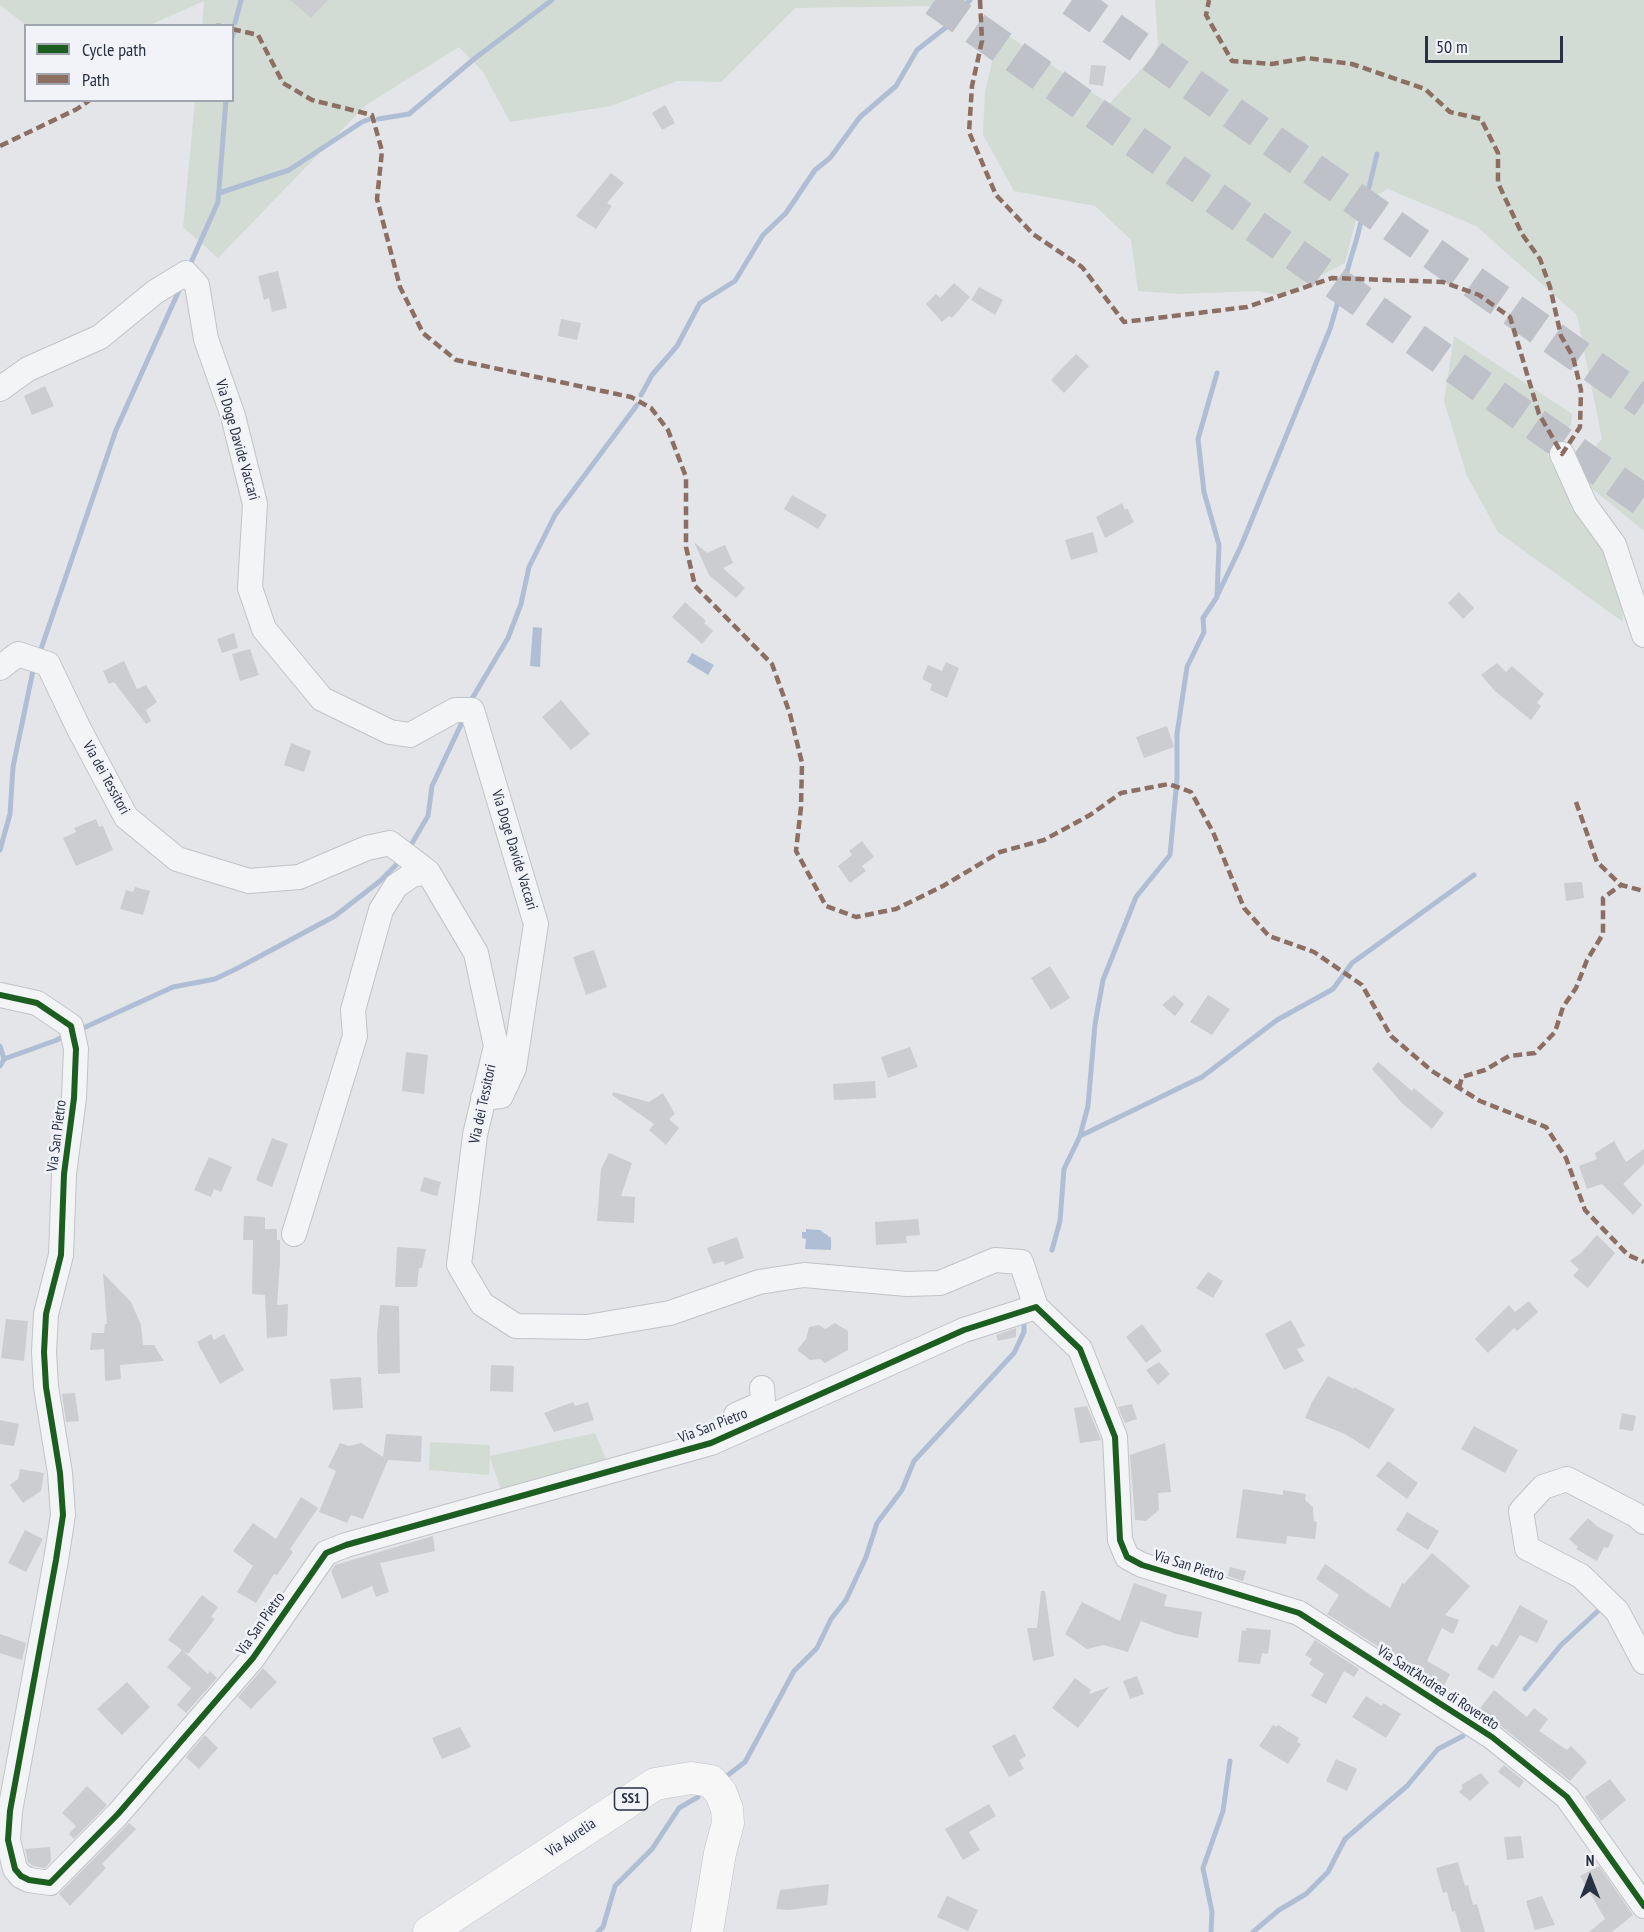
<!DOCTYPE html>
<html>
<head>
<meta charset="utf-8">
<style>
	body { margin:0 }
	#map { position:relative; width:1644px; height:1932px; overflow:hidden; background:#e3e5e9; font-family:"PT Sans Narrow",sans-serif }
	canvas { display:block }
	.legend { position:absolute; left:24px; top:24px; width:210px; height:78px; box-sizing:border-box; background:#f1f3f8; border:2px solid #a1a5b0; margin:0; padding:8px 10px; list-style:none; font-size:18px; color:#283044 }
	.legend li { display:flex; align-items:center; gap:12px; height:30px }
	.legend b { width:30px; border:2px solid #a1a5b0 }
	.north { position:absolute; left:1560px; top:1848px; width:60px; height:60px; -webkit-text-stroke:4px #f1f3f8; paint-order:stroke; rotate:0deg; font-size:16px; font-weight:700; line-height:24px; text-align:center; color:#283044 }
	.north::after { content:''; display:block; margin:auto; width:21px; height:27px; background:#283044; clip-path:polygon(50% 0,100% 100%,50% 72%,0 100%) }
	.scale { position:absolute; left:1425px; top:36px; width:138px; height:27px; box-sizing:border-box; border:3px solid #283044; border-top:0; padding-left:8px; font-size:18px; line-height:21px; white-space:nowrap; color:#283044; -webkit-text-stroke:4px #f1f3f8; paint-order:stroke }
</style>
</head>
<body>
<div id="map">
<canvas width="1644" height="1932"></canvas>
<ul class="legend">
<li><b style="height:8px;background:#1b5e20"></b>Cycle path</li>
<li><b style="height:8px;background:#8d6e63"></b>Path</li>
</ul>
<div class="north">N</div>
<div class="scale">50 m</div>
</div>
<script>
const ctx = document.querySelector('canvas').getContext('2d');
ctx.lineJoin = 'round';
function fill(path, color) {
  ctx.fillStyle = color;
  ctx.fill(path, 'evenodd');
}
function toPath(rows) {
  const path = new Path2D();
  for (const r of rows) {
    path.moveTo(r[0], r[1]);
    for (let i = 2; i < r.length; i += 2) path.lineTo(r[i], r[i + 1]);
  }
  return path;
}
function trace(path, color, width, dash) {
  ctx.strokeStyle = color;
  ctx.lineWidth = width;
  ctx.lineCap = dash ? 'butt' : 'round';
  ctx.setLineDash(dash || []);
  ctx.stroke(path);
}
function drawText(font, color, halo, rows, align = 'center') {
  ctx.font = font + ' "PT Sans Narrow",sans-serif';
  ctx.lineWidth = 5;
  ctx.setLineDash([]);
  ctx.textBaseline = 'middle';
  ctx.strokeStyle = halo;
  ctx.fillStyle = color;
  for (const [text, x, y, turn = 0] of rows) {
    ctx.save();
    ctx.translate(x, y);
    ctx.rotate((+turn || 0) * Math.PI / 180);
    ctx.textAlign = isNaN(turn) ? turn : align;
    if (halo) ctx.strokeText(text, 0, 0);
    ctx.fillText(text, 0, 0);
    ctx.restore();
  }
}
fill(toPath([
	[0,0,974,0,936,6,795,8,721,82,677,81,611,106,510,122,483,72,459,47,366,105,218,258,183,227,195,101,232,100,232,26,202,25,204,1,150,25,26,25,0,5],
	[1155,0,1644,0,1644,531,1590,487,1585,458,1602,439,1577,315,1476,226,1388,189,1360,204,1345,263,1281,296,1257,291,1180,294,1138,291,1131,240,1095,206,1014,191,983,135,985,91,995,50,994,26,1109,104,1153,56,1158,44],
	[1454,336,1572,414,1571,425,1547,453,1576,512,1620,542,1623,622,1498,532,1467,476,1444,401],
	[595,1433,611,1471,505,1501,490,1458,489,1475,429,1470,430,1442,490,1445,490,1456]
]), '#d2dcd4');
fill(toPath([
	[533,627,542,628,540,667,530,666],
	[692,653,714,665,708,675,687,662],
	[806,1229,820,1230,831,1238,831,1250,805,1249,806,1239,802,1238,802,1232,806,1232]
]), '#b0bed5');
trace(toPath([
	[235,23,241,0],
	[232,38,234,31],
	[378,119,409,114,474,59,552,0],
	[219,193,289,170,362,122,370,119],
	[189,267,218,202,226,100],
	[641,395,652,375,677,346,700,303,735,281,763,235,786,213,815,170,830,158,860,117,896,86,917,50,949,25,970,0],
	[1218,594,1241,546,1330,329,1358,234,1377,154],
	[39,655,116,430,181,286],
	[470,702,508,638,521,604,529,567,555,515,637,405],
	[0,850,10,814,13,767,34,666],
	[408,850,428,816,432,786,465,716],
	[79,1030,173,987,215,979,238,968,335,916,380,881,401,860],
	[0,1046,4,1059],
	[0,1066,4,1059,57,1040,67,1034],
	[1080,1136,1202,1077,1277,1020,1333,989,1352,963,1474,875],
	[1052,1250,1060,1221,1064,1169,1080,1136,1088,1106,1095,1024,1103,980,1136,897,1170,855,1177,779,1177,734,1187,667,1204,632,1203,618,1217,597,1219,545,1204,492,1198,439,1217,373],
	[1525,1689,1561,1645,1599,1610],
	[728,1775,745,1762,794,1671,817,1648,831,1619,846,1600,866,1557,877,1523,902,1490,914,1461,1014,1353,1024,1332,1024,1323],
	[598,1932,603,1927,615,1886,652,1849,679,1808,698,1797],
	[1211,1932,1212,1912,1203,1868,1223,1811,1230,1761],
	[1253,1932,1279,1910,1306,1894,1328,1872,1345,1839,1407,1786,1438,1749,1463,1736]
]), '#b0bed5', 5);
fill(toPath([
	[290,0,328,0,311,18],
	[1091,65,1106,66,1103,86,1089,84],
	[665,105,675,123,662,130,652,113],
	[611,173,624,183,607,203,612,206,596,229,576,216],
	[278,271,287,308,272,312,269,298,264,300,258,276],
	[954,283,970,297,952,318,949,316,942,322,926,304,936,294,940,298],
	[979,287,1003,300,995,315,971,300],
	[561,319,581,323,577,340,558,336],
	[1076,354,1089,366,1064,393,1051,380],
	[45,386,54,406,32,415,24,396],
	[792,495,827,515,818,529,784,509],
	[1122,503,1125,510,1127,508,1134,522,1105,538,1096,517],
	[1093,532,1098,552,1071,560,1065,540],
	[694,542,707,553,725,545,733,563,723,568,745,588,736,598,709,575],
	[1459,592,1474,608,1463,619,1448,603],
	[685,602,706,621,704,623,713,631,702,644,672,617],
	[234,633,238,648,222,653,217,639],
	[250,649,259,675,240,681,232,654],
	[124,661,137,689,146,685,157,702,146,710,151,721,146,724,114,682,109,684,103,671],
	[946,662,959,668,947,698,930,690,932,684,922,679,928,665,942,671],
	[1497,663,1506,672,1512,666,1544,694,1537,703,1541,706,1531,720,1495,691,1481,675],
	[561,700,590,734,571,750,542,717],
	[1167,726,1174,747,1144,758,1136,737],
	[291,743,311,751,304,772,284,765],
	[96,819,99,827,103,826,113,850,76,866,63,838,76,832,74,828],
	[862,841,874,857,862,866,866,871,850,883,838,866,852,855,849,851],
	[1582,882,1584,898,1566,901,1564,883],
	[135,887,150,891,143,915,120,909,126,890,133,892],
	[594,950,607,987,586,995,573,957],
	[1050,966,1070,998,1051,1010,1031,978],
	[1174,995,1184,1004,1175,1016,1162,1005],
	[1208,995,1230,1009,1212,1035,1190,1022],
	[910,1047,918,1067,888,1078,881,1057],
	[406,1052,428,1055,424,1094,402,1091],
	[1378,1062,1412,1091,1414,1088,1444,1113,1432,1129,1401,1102,1372,1069],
	[875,1081,876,1098,834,1100,833,1084],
	[613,1092,649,1102,663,1093,675,1114,669,1119,679,1128,666,1145,649,1130,654,1124,612,1095],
	[272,1138,288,1144,272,1187,256,1180],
	[1614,1141,1626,1162,1644,1149,1644,1164,1623,1184,1642,1205,1633,1215,1602,1184,1587,1189,1579,1166,1597,1159,1595,1153],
	[609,1153,632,1163,621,1196,635,1197,634,1223,597,1221,601,1169],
	[209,1157,232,1167,221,1192,214,1189,211,1197,194,1190],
	[424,1177,441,1182,437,1196,420,1191],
	[244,1216,265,1217,265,1229,277,1229,277,1240,280,1240,280,1262,277,1305,288,1304,287,1336,267,1338,265,1295,252,1294,253,1240,243,1240],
	[918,1219,920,1235,906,1236,907,1243,876,1245,875,1222],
	[1597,1235,1615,1253,1588,1288,1573,1276,1579,1269,1570,1261,1581,1253],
	[737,1237,744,1258,725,1265,724,1261,713,1264,707,1248],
	[397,1247,426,1249,422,1268,419,1268,417,1287,395,1287],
	[1208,1272,1223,1281,1213,1298,1196,1288],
	[103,1273,131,1302,141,1325,143,1345,154,1345,164,1361,120,1365,121,1379,105,1381,104,1349,90,1350,92,1333,104,1333,105,1324,107,1324],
	[1529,1301,1538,1312,1517,1331,1514,1328,1488,1353,1475,1339,1509,1305,1515,1312],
	[380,1305,399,1306,400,1373,378,1374,377,1335],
	[6,1319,28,1321,24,1361,1,1358],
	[1291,1320,1305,1346,1297,1349,1304,1361,1284,1370,1265,1334],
	[835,1323,848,1331,848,1350,825,1363,820,1359,810,1360,797,1350,806,1339,809,1327,819,1325,825,1329],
	[1142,1324,1162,1351,1146,1363,1126,1337],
	[1016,1328,1016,1337,998,1341,996,1335],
	[211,1334,214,1340,224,1334,244,1370,220,1384,197,1342],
	[1159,1362,1170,1374,1158,1385,1146,1370],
	[491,1365,514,1366,513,1392,490,1391],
	[1328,1376,1354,1389,1354,1387,1395,1409,1369,1449,1345,1434,1305,1418,1312,1402],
	[361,1377,363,1408,333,1410,330,1379],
	[75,1393,79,1421,66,1422,62,1394],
	[573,1402,575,1406,588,1402,594,1420,554,1432,544,1413],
	[1132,1404,1137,1419,1125,1423,1118,1407],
	[1087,1406,1101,1440,1080,1443,1074,1408],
	[1622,1413,1636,1416,1633,1431,1619,1429],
	[0,1420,19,1424,14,1446,0,1444],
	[1474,1426,1518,1450,1505,1473,1461,1449],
	[386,1434,422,1436,421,1462,388,1460,363,1519,351,1515,347,1523,319,1512,336,1471,328,1467,340,1443,349,1446,361,1443,383,1457],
	[1165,1443,1171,1492,1158,1493,1159,1510,1146,1521,1135,1520,1130,1455],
	[1388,1461,1418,1483,1407,1499,1376,1476],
	[20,1469,44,1473,41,1491,23,1503,10,1485,18,1479],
	[1243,1489,1283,1495,1283,1490,1306,1494,1305,1500,1313,1507,1314,1521,1317,1522,1315,1539,1287,1536,1286,1544,1236,1538],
	[301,1497,318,1508,290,1549,293,1552,277,1575,274,1574,256,1603,237,1592,253,1566,233,1551,253,1523,276,1539],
	[1407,1512,1439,1531,1428,1550,1396,1530],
	[1588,1518,1598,1527,1614,1535,1608,1548,1604,1547,1597,1561,1576,1549,1578,1547,1569,1539],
	[25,1530,43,1539,26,1572,8,1563],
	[433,1536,435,1551,380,1563,389,1592,376,1597,372,1586,342,1599,331,1571,335,1565],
	[1432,1553,1470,1586,1445,1615,1459,1620,1453,1634,1442,1628,1427,1661,1450,1674,1443,1688,1327,1614,1339,1595,1316,1579,1325,1564,1390,1608,1402,1583,1404,1584],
	[1230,1567,1246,1571,1243,1581,1228,1576],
	[1134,1583,1167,1595,1164,1606,1202,1612,1198,1638,1176,1634,1141,1621,1128,1652,1104,1645,1087,1649,1065,1634,1082,1602,1120,1621],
	[1041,1591,1045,1591,1054,1656,1033,1661,1027,1628,1037,1628],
	[202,1595,218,1607,211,1617,215,1619,188,1654,182,1650,208,1674,210,1671,217,1678,186,1713,177,1705,191,1688,167,1667,182,1650,168,1640],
	[1520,1605,1548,1621,1537,1643,1520,1635,1493,1679,1477,1669,1492,1644,1497,1647],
	[1246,1628,1271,1630,1268,1654,1262,1653,1260,1664,1238,1662,1242,1630,1246,1631],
	[0,1634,26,1643,22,1660,0,1653],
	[1315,1640,1359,1669,1354,1677,1344,1671,1326,1704,1311,1696,1324,1674,1309,1664,1312,1659,1305,1655],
	[263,1668,277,1682,251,1709,238,1697],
	[1137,1676,1144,1694,1130,1699,1123,1681],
	[1075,1678,1091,1690,1089,1694,1109,1687,1078,1728,1052,1708],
	[127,1682,150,1707,122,1735,97,1709],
	[1494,1690,1527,1717,1534,1708,1548,1719,1539,1731,1567,1750,1571,1746,1587,1762,1570,1781,1501,1726,1478,1711],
	[1366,1696,1382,1706,1383,1703,1401,1714,1386,1738,1352,1717],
	[1273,1725,1276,1727,1278,1725,1299,1738,1297,1742,1301,1744,1288,1764,1259,1746],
	[460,1727,471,1747,442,1759,432,1738],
	[1015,1734,1026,1756,1019,1760,1024,1769,1009,1777,992,1746],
	[205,1735,218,1748,199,1769,186,1757],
	[1336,1759,1357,1769,1347,1791,1326,1781],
	[1504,1765,1524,1781,1519,1788,1498,1772],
	[1481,1773,1489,1783,1470,1801,1459,1792,1463,1788,1461,1785],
	[1610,1779,1626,1800,1601,1821,1585,1797],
	[87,1786,107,1805,74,1839,69,1834,76,1826,62,1813],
	[989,1804,996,1816,969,1832,980,1850,963,1860,945,1829],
	[129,1823,136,1829,102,1864,106,1868,70,1906,59,1894],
	[1521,1836,1524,1858,1507,1860,1504,1837],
	[50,1847,51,1861,45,1868,33,1866,28,1862,25,1849],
	[1458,1862,1465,1886,1468,1885,1473,1905,1477,1904,1485,1932,1461,1932,1455,1911,1452,1912,1447,1892,1443,1893,1436,1868],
	[1599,1866,1633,1915,1612,1932,1589,1932,1605,1919,1580,1876],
	[829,1884,827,1905,789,1910,776,1909,780,1890],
	[947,1896,978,1910,968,1931,937,1917],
	[1542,1896,1555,1925,1535,1930,1526,1901]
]), '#cccdd1');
trace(toPath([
	[935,0,1644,501],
	[1072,0,1644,402]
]), '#bec1c8', 33, [33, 16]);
const minor = toPath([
	[0,389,28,369,100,337,155,292,186,273,197,285,206,339,233,416,255,504,250,588,264,629,322,699,390,732,410,735,455,710,472,710,536,924,514,1068,501,1096,483,1098],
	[1562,454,1585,505,1614,545,1644,635],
	[0,668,18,654,48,664,79,729,126,817,177,859,249,881,299,877,367,848,390,843,428,872,476,953,496,1046,475,1135,459,1265,482,1304,516,1326,587,1327,670,1313,759,1282,804,1275,907,1284,940,1283,995,1260,1021,1262,1036,1307],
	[0,995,37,1003,71,1026,76,1049,74,1098,64,1174,61,1255,46,1314,44,1352,46,1387,60,1473,63,1515,56,1560,10,1811,8,1840,15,1869,21,1876,29,1880,50,1883,118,1814,253,1658,326,1553,346,1545,711,1443,964,1330,1036,1307,1080,1349,1115,1437,1120,1540,1127,1557,1142,1565,1299,1613,1492,1737,1567,1797,1644,1906],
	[294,1234,355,1036,353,1010,381,910,396,886,412,875,428,872],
	[736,1415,763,1403,762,1388],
	[1644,1522,1636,1515,1567,1479,1543,1487,1521,1511,1527,1548,1581,1576,1617,1611,1644,1662]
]);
const major = toPath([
	[429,1932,655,1784,691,1778,711,1781,721,1793,727,1809,728,1823,720,1853,707,1932]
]);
trace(minor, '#c1c3c7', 26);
trace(major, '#c0c2c7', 33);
trace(minor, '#f3f4f6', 24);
trace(major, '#f7f7f7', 32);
trace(toPath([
	[980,0,982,41,972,86,969,132,996,195,1033,234,1082,267,1124,322,1247,307,1332,278,1443,282,1479,295,1510,317,1539,414,1562,454,1580,427,1581,390,1573,357,1561,336,1550,287,1540,259,1522,234,1498,183,1498,153,1481,119,1450,112,1425,89,1352,64,1307,58,1272,64,1232,61,1206,15,1209,0],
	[216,26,221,26],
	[232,29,258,35,283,83,312,100,372,115,382,151,377,199,400,287,423,333,456,360,631,397,651,408,668,430,686,477,686,547,695,586,772,664,790,714,802,763,801,807,796,851,826,906,856,917,896,909,943,886,1000,852,1044,840,1090,815,1121,793,1169,784,1191,792,1213,832,1244,908,1269,936,1314,952,1362,985,1391,1036,1432,1071,1480,1101,1546,1127,1566,1158,1585,1210,1628,1255,1644,1262],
	[0,146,77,109,90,100],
	[1576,802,1597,862,1621,885,1644,891],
	[1459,1088,1462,1077,1485,1070,1509,1056,1535,1053,1555,1032,1563,1007,1576,988,1587,960,1603,934,1603,898,1621,885]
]), '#8d6e63', 4.5, [9, 4.5]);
trace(toPath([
	[0,995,37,1003,71,1026,76,1049,74,1098,64,1174,61,1255,46,1314,44,1352,46,1387,60,1473,63,1515,56,1560,10,1811,8,1840,15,1869,21,1876,29,1880,50,1883,118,1814,253,1658,326,1553,346,1545,711,1443,964,1330,1036,1307,1080,1349,1115,1437,1120,1540,1127,1557,1142,1565,1299,1613,1492,1737,1567,1797,1644,1906]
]), '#1b5e20', 6);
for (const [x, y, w] of [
	[631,1799,33]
]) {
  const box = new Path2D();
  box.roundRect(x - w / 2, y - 11, w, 22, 4.5);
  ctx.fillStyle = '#f1f3f8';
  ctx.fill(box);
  trace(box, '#283044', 1.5);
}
drawText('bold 14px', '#283044', null, [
	["SS1",631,1799]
]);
drawText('15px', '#283044', '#f1f3f8', [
	["Via Doge Davide Vaccari",237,440,74],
	["Via dei Tessitori",106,778,61],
	["Via Doge Davide Vaccari",514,850,73],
	["Via dei Tessitori",483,1104,-78],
	["Via San Pietro",57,1136,-83],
	["Via San Pietro",713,1426,-21],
	["Via San Pietro",1189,1566,17],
	["Via San Pietro",261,1624,-55],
	["Via Sant'Andrea di Rovereto",1438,1688,33],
	["Via Aurelia",571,1838,-34]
]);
</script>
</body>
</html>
